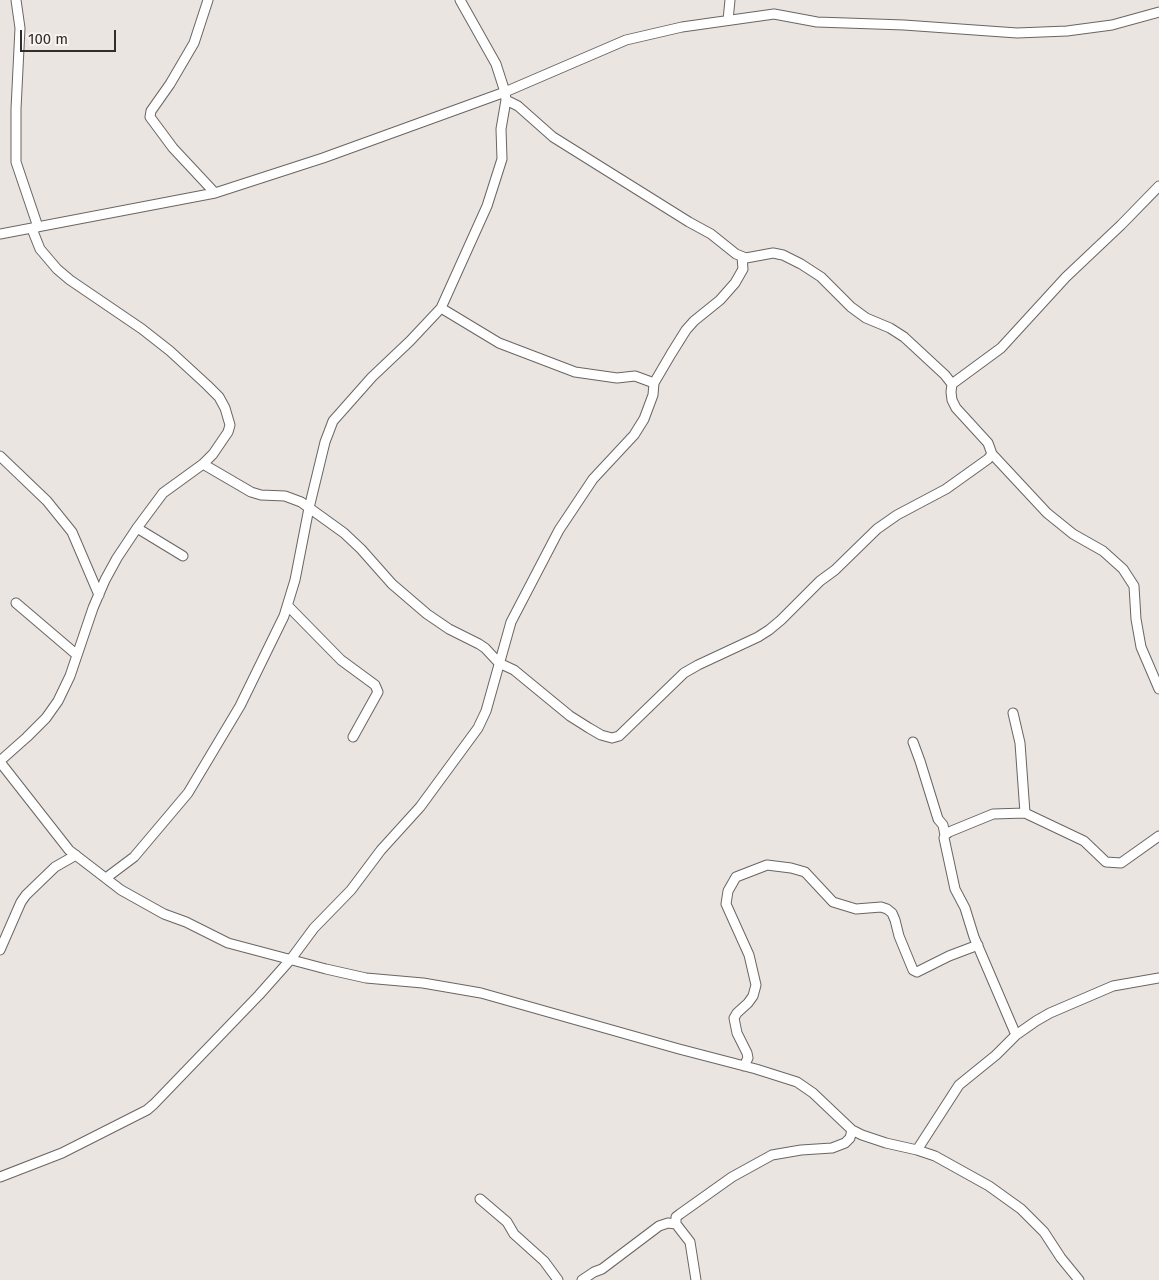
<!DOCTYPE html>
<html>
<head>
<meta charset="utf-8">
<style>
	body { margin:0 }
	#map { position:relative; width:1159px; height:1280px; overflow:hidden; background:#ebe5e2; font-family:"Fira Sans",sans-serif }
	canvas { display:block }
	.scale { position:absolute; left:20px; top:30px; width:96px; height:22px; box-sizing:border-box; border:2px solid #302e2d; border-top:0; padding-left:6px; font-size:15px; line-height:18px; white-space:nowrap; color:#302e2d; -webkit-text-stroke:4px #f8f2ef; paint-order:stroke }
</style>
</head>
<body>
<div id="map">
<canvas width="1159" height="1280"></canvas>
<div class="scale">100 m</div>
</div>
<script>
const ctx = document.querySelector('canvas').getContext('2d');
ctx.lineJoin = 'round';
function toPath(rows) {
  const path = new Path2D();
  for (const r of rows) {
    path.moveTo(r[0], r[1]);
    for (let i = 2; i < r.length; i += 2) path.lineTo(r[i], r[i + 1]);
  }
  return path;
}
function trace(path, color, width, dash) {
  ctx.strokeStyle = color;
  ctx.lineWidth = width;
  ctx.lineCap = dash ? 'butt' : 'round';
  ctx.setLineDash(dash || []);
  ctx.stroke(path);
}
const minor = toPath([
	[16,0,20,28,16,109,16,162,38,227],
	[208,0,194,43,170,84,151,111,150,117,173,148,215,193],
	[728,20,730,0],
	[506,100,518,106,553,137,689,222,711,234,736,254,746,258,773,253,783,255,801,264,821,277,851,307,866,318,890,328,904,337,945,375,952,384],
	[0,234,215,193,323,158,505,92,626,40,682,27,774,14,817,22,904,25,1017,33,1067,31,1112,25,1159,12],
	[441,308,499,343,575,372,617,378,635,376,654,383],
	[992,454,1047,513,1073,534,1103,551,1123,569,1134,586,1136,619,1141,647,1159,689],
	[0,456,47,501,72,532,99,595],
	[203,464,251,492,261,495,285,496,301,502,344,533,361,549,392,584,427,614,449,629,479,644,485,648,499,663,514,670,570,716,589,728,601,735,612,738,619,736,684,673,698,665,758,637,769,630,781,620,820,581,835,570,877,529,897,515,946,489,988,459,992,454,988,443,956,408,952,400,951,392,952,384,1001,348,1066,277,1121,225,1159,186],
	[137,528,183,556],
	[16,603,77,655],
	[288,606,341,660,375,685,378,692,353,737],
	[1013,713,1020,743,1025,813],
	[913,742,920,761,938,819,943,825,945,835],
	[0,761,27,737,46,718,58,701,70,676,93,608,105,580,117,558,137,528,163,493,203,464,213,454,228,432,230,425,225,408,219,397,207,385,170,351,142,329,70,280,57,269,40,249,32,229],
	[0,762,69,850,121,890,164,914,186,922,228,943,326,969,366,978,423,983,481,993,679,1049,756,1069,797,1082,813,1093,852,1130,862,1135,886,1143,917,1150,935,1156,989,1186,1021,1209,1044,1232,1061,1258,1079,1280],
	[106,878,134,857,188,793,240,706,284,616,295,580,309,508,325,442,333,421,372,377,410,341,441,308,487,206,502,159,501,129,506,100,505,92,496,64,460,0],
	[0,950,21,902,26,895,55,867,76,855],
	[1016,1035,974,937,965,908,955,889,944,838,945,835,949,832,993,814,1025,813,1084,841,1106,862,1121,863,1159,836],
	[744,1066,748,1058,747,1053,737,1033,734,1018,737,1013,748,1003,753,996,756,985,749,955,726,904,728,891,736,877,767,865,791,868,805,872,833,902,856,909,881,907,887,909,892,913,895,920,899,936,913,970,917,972,949,956,978,945],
	[917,1150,959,1085,996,1055,1016,1035,1036,1021,1050,1013,1113,986,1159,978],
	[0,1177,62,1153,147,1110,154,1104,259,995,291,959,314,928,351,890,381,850,420,807,478,728,486,711,511,622,559,530,593,479,634,435,644,419,653,395,654,383,671,354,686,330,694,321,720,300,735,283,743,269,742,257],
	[480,1199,507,1222,514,1234,544,1261,558,1280],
	[582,1280,594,1272,602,1269,659,1226,668,1223,676,1224],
	[696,1280,690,1242,676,1224,676,1217,680,1214,732,1177,772,1155,801,1150,832,1148,845,1143,850,1138,852,1130]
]);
trace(minor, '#6a6562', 11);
trace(minor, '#fff', 9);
</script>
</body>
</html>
